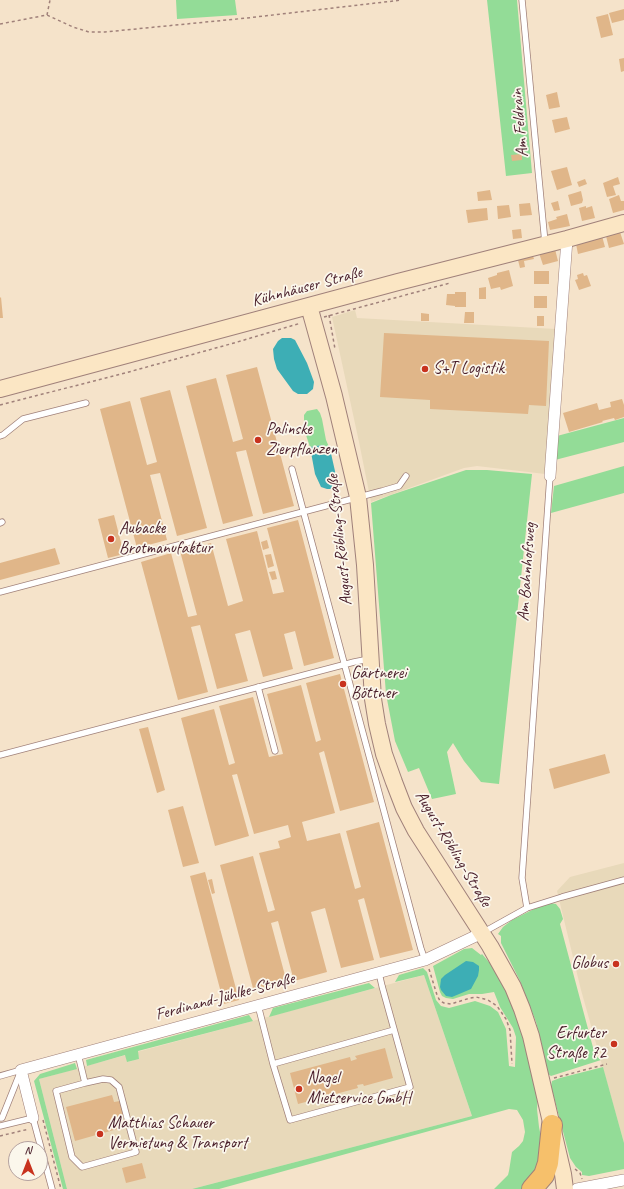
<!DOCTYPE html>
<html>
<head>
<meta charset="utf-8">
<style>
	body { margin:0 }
	#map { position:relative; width:624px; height:1189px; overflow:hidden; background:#f5e3ca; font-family:Caveat,sans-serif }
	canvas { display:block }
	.north { position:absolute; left:8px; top:1141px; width:40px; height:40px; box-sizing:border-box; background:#fbf7ec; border:1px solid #b4a19f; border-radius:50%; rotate:0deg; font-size:11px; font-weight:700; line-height:16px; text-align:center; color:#4a1f2b }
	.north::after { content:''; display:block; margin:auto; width:14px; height:18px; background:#c8321e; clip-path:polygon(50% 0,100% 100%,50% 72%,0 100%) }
</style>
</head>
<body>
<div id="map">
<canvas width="624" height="1189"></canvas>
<div class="north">N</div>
</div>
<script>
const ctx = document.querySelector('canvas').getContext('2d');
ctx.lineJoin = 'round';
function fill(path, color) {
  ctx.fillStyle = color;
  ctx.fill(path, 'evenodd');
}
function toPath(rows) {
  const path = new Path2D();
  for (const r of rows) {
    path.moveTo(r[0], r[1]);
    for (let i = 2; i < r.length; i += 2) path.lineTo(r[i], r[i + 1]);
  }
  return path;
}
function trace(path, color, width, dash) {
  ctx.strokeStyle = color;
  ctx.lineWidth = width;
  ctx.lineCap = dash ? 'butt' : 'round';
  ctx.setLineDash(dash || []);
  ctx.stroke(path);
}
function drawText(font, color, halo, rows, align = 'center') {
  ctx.font = font + ' Caveat,sans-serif';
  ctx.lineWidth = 3.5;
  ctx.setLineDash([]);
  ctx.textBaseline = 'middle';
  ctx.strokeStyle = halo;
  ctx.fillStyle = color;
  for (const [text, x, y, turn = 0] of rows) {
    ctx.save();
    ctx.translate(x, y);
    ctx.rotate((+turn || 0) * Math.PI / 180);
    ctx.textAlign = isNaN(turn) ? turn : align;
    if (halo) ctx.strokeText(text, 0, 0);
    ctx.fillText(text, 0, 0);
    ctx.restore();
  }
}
fill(toPath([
	[355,310,357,318,556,329,545,474,477,466,464,468,371,502,359,442,332,317],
	[624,863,624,1143,581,990,557,891,570,877],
	[424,975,472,1116,192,1189,67,1189,39,1079,126,1055,128,1062,139,1059,137,1052]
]), '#e8d9ba');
fill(toPath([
	[176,0,235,0,237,15,177,19],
	[487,0,517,0,532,173,506,176],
	[317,409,320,413,322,419,326,440,330,449,322,445,310,447,305,432,304,421,304,415,307,411],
	[624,418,624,442,555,460,557,436],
	[624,466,624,493,551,513,554,486],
	[466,470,487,470,532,474,499,784,481,782,464,761,453,743,447,752,456,794,432,799,419,768,408,772,395,741,386,694,371,503,391,495],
	[550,903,556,904,560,909,563,919,560,924,595,1055,601,1060,551,1076,548,1074,541,1042,536,1022,520,981,501,943,501,936,498,934,503,927,512,920,536,908],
	[472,948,481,955,482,954,495,969,521,1021,538,1097,537,1109,539,1127,544,1152,543,1163,524,1188,521,1189,494,1189,508,1175,509,1171,512,1152,519,1146,523,1141,525,1132,523,1120,517,1110,509,1109,219,1189,192,1189,472,1116,424,975,395,982,399,975,423,968,427,972,436,1000,441,1006,449,1008,475,1001,490,1006,498,1012,506,1029,509,1066,515,1067,516,1037,513,1028,500,1007,494,992,482,994,469,994,453,999,446,998,442,996,440,992,433,966,464,949],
	[369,983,375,988,269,1017,273,1008],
	[249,1015,253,1021,138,1051,139,1059,127,1062,125,1055,87,1066,86,1060],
	[75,1063,77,1069,39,1079,67,1189,63,1189,34,1081,40,1074],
	[603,1067,624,1143,624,1169,589,1176,582,1175,582,1172,576,1167,570,1158,551,1086,552,1081,560,1078]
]), '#93dc97');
fill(toPath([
	[282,338,291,338,295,340,307,363,314,382,313,389,307,394,298,394,293,391,277,369,274,359,273,349,278,341],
	[322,445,330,449,337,480,336,486,332,489,327,489,321,487,315,474,310,447],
	[466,961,473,962,479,966,479,970,478,976,471,989,452,997,446,996,441,990,440,987,441,979,445,975]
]), '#3daeb5');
fill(toPath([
	[624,9,624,20,612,23,609,13],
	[608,14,613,35,601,38,596,17],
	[624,58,624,71,621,72,619,59],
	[557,92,560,107,549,109,546,95],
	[567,117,570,129,555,133,552,120],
	[522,154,522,160,512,161,511,155],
	[567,167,572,185,557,190,551,171],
	[618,177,620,184,613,186,616,195,607,197,603,183],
	[585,179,587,184,579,187,577,182],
	[490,190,492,200,478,201,477,192],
	[581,191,583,200,582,203,571,206,568,195],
	[619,195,621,201,624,201,624,210,613,213,609,199],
	[558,201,560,210,554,211,551,203],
	[530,203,532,215,520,216,519,204],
	[509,205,511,217,498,219,497,206],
	[586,206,586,208,592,206,595,218,582,221,579,208],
	[487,208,488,220,468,223,466,210],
	[567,214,570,226,550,230,548,222,557,219,556,217],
	[521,229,522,238,513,239,512,230],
	[620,232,624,244,609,248,606,236],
	[602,236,605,247,578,254,576,244],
	[555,249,558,261,543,265,539,253],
	[533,256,534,259,524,261,525,267,520,268,518,260],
	[509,270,513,286,501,290,500,287,491,289,488,278,497,275,497,273],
	[534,271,549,271,549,284,534,284],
	[583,273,584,276,587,275,591,286,579,290,575,280,578,279,577,275],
	[486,287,486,299,479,299,479,288],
	[455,292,466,292,466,307,455,307,455,306,446,305,447,294,455,294],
	[534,296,547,296,547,308,534,308],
	[1,297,3,318,0,318,0,298],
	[465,312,474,312,474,323,464,323],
	[421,313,429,314,429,321,421,321],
	[537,316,544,316,544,326,537,326],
	[384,333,549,341,546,406,529,405,528,414,430,409,430,400,380,397],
	[257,367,294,506,263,514,246,450,236,452,253,516,223,524,186,386,216,378,233,442,243,439,226,375],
	[170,390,207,528,177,536,160,473,150,475,167,540,137,548,100,409,130,401,147,465,157,462,140,398],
	[622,399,624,405,624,417,615,420,614,418,602,421,603,422,569,432,563,413,597,403,599,410,611,407,610,402],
	[114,515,124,554,108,558,98,519],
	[298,520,334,658,304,666,295,631,284,634,293,669,263,677,250,630,235,634,248,681,217,689,200,625,191,627,208,692,178,700,141,562,171,553,188,617,197,615,180,551,211,543,228,606,243,601,226,539,257,531,273,594,284,592,267,528],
	[267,540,269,548,263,550,261,542],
	[55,548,60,564,0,580,0,563],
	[271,554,274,566,268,568,265,555],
	[275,571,277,579,272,580,269,572],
	[340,674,374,802,340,811,324,751,319,753,335,813,302,822,307,841,340,833,355,889,361,887,346,831,379,822,413,950,380,958,364,898,358,900,374,960,341,968,325,908,311,912,327,972,294,981,278,921,271,923,287,983,254,992,220,865,253,856,268,912,275,910,259,853,280,848,278,841,291,837,288,825,254,834,237,774,232,775,249,836,215,846,181,718,214,709,229,765,235,763,219,706,253,697,269,757,283,754,267,694,301,685,316,742,321,740,306,683],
	[148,727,165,790,157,793,139,729],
	[605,754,610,773,554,789,549,769],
	[183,806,199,863,183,867,168,810],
	[205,872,239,1000,224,1004,190,876],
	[212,879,215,893,212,894,208,880],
	[385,1048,393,1078,364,1086,363,1084,357,1085,358,1088,298,1104,290,1073,350,1057,351,1061,357,1059,355,1056],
	[112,1095,114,1102,120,1101,125,1117,118,1119,121,1128,75,1141,66,1107],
	[142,1163,146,1178,126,1183,122,1168]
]), '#e0b689');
const lane = toPath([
	[522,0,545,243],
	[0,436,3,435,23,419,86,403],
	[292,469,421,949,425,960],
	[0,523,2,522],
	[0,592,382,491,399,486,406,476],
	[258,687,275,751],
	[0,755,354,662,369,659],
	[527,908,522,878,550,476],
	[482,933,527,908,562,897,624,880],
	[379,973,382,986,410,1087,290,1120,273,1064,394,1030],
	[258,1005,273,1064],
	[78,1054,85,1083,103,1079,111,1080,119,1087,136,1152,82,1167,72,1157,56,1091,85,1083],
	[0,1076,21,1070],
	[0,1118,2,1118,20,1073],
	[0,1126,33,1118,52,1189]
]);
const street = toPath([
	[550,476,567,239],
	[33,1118,21,1070,425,960,482,933],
	[577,1189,624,1180]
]);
const secondary = toPath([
	[309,306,334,396,358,497,365,565,373,699,377,724,384,754,394,782,404,808,416,831,490,946,513,987,522,1009,531,1036,563,1174,565,1189],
	[0,389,398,282,567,239,624,223]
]);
const highway = toPath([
	[532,1189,544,1175,548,1163,552,1125]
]);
trace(lane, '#a0817a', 7);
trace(street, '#a0817a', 12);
trace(secondary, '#a0817a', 18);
trace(highway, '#a0817a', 22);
trace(toPath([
	[47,15,50,0],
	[0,24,47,15,73,27,89,32,105,32,247,18,402,0],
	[329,315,335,349],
	[324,317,450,283],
	[0,405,125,373,234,343,301,323],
	[429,969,437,995,440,1001,444,1003,451,1004,470,998,476,997,488,1000,497,1006,506,1019,510,1030,512,1064],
	[554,1078,607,1064],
	[43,1120,61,1189],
	[0,1136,29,1129],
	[575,1169,580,1173,582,1179]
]), '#a0817a', 1.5, [3, 3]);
trace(lane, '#fff', 5.5);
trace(street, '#fff', 11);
trace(secondary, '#fbe6c4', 16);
trace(highway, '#f6c06b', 20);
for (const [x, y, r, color] of [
	[425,369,4,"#c8321e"],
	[258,440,4,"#c8321e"],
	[111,539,4,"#c8321e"],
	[343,684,4,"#c8321e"],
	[616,964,4,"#c8321e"],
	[614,1044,4,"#c8321e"],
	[299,1089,4,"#c8321e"],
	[100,1134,4,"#c8321e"]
]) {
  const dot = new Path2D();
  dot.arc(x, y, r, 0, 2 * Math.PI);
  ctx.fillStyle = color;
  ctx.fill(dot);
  trace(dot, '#fbf7ec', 1.5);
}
drawText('17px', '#4a1f2b', '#fbf7ec', [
	["Am Feldrain",520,123,-95],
	["Kühnhäuser Straße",307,287,-15],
	["August-Röbling-Straße",340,540,-96],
	["Am Bahnhofsweg",527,572,-86],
	["August-Röbling-Straße",453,849,59],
	["Ferdinand-Jühlke-Straße",225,997,-15]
]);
drawText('17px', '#4a1f2b', '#fbf7ec', [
	["S+T Logistik",433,369],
	["Palinske",266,430],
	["Zierpflanzen",266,450],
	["Aubacke",119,529],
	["Brotmanufaktur",119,549],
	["Gärtnerei",351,674],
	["Böttner",351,694],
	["Globus",608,964,"right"],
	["Erfurter",606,1034,"right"],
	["Straße 72",606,1054,"right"],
	["Nagel",307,1079],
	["Mietservice GmbH",307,1099],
	["Matthias Schauer",108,1124],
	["Vermietung & Transport",108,1144]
], 'left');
</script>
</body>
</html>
